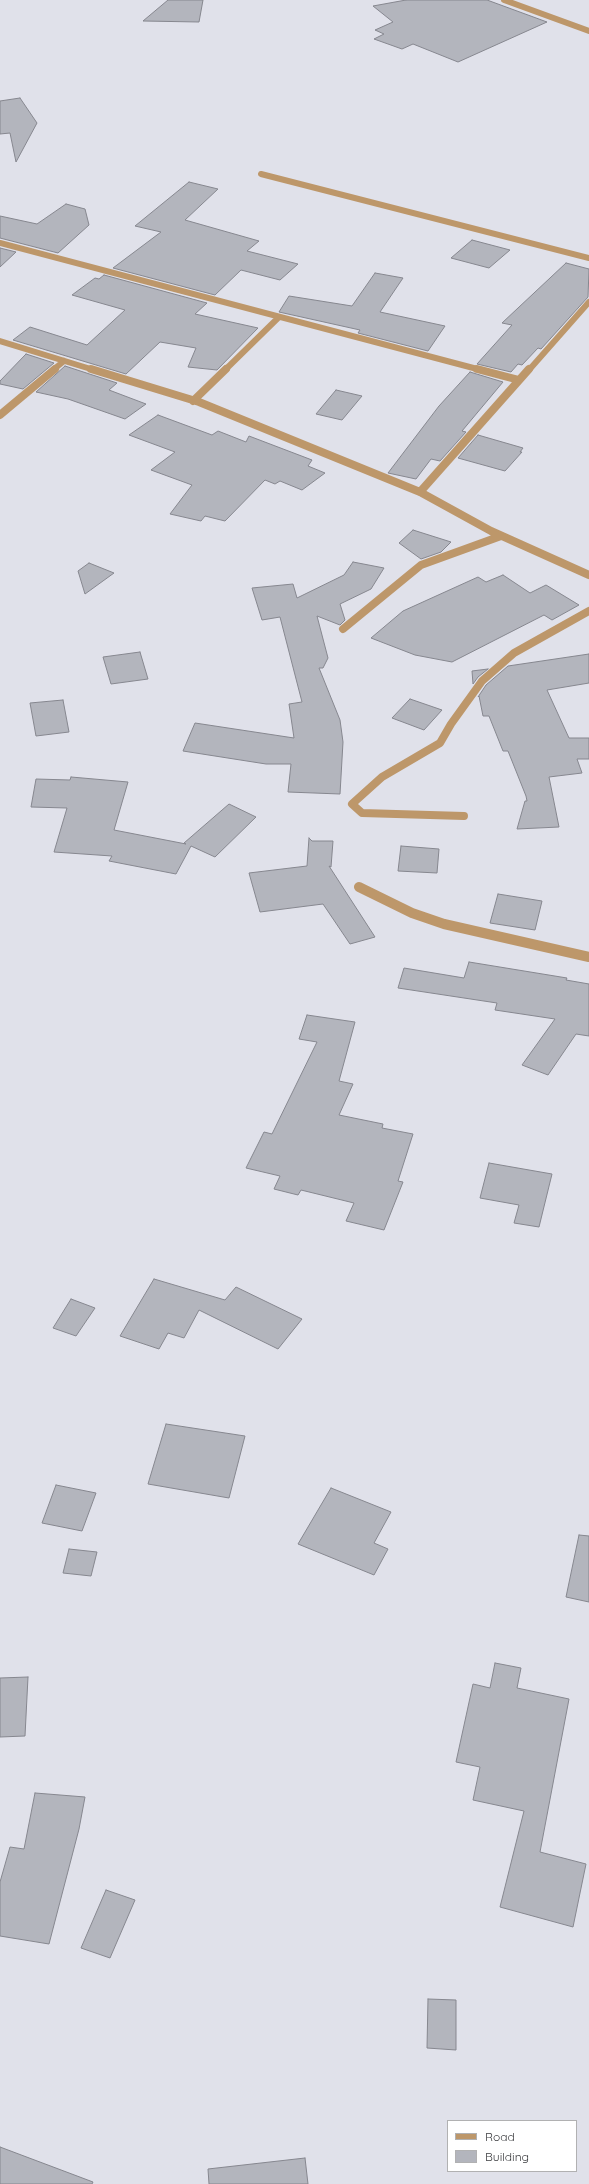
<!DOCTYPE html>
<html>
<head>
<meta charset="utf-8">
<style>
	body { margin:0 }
	#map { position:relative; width:589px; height:2184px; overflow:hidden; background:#e0e1ea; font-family:Quicksand,sans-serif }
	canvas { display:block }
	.legend { position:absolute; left:447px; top:2120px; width:130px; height:52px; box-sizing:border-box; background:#fff; border:1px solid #b1b1b2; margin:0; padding:5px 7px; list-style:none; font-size:12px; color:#3b3c3f }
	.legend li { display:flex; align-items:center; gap:8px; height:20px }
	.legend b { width:20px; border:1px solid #b1b1b2 }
</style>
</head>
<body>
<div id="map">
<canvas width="589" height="2184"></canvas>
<ul class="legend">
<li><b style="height:5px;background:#bd976a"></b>Road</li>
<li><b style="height:11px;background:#b3b5bd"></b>Building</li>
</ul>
</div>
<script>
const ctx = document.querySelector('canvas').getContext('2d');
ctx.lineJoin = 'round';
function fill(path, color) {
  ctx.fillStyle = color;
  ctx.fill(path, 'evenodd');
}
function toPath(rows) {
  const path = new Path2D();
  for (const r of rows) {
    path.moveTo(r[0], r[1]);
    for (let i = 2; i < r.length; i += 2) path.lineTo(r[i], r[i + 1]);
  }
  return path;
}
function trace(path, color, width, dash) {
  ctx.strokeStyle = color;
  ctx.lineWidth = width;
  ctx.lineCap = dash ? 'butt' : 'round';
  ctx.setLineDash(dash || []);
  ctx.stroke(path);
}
const building = toPath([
	[168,0,203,0,199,22,143,21,168,0],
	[406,0,487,0,547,22,458,62,413,44,402,49,374,39,384,34,375,30,393,22,373,6,406,0],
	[20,98,37,123,16,162,10,133,0,134,0,101,20,98],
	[189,182,218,189,185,220,259,241,247,251,298,264,280,280,241,270,215,295,113,268,161,232,135,226,189,182],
	[66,204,85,209,89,225,58,253,0,238,0,216,37,224,66,204],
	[472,240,510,250,489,268,451,258,472,240],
	[0,248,16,252,0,267,0,248],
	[566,263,589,269,588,297,541,349,538,348,522,365,518,364,511,372,477,364,512,325,502,323,566,263],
	[375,273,403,278,380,312,445,326,428,351,358,333,360,330,279,312,289,296,352,306,375,273],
	[104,275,207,303,195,314,258,328,217,370,188,367,196,348,160,342,126,374,13,340,30,327,87,345,125,310,72,295,95,278,99,279,104,275],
	[26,354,54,363,23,389,0,384,0,381,26,354],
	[65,366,117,383,109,390,146,404,125,419,68,399,36,392,65,366],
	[470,372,503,382,462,431,466,432,440,461,431,459,416,479,388,473,439,406,470,372],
	[336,390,362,396,342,420,316,414,336,390],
	[158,415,212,435,218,431,246,442,249,436,312,460,308,466,325,473,302,490,280,481,275,484,265,480,225,521,205,516,201,521,170,514,192,485,151,470,175,452,129,435,158,415],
	[478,435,523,448,520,452,522,452,505,471,458,458,478,435],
	[413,530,451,542,441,552,421,559,399,543,413,530],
	[353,562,384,568,371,589,340,604,345,620,340,625,317,616,328,658,323,668,319,668,340,720,343,742,340,794,288,792,291,764,266,764,183,751,195,723,294,738,289,704,302,702,280,617,262,620,252,588,293,584,297,598,344,575,353,562],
	[89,563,114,573,85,594,78,571,89,563],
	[503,575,530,593,546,585,579,605,552,620,544,615,452,662,415,655,371,638,403,611,478,577,486,582,503,575],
	[140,652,148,679,111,684,103,657,140,652],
	[589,654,589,683,547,690,569,738,589,738,589,759,577,759,582,773,549,777,559,827,517,829,525,801,527,801,526,796,508,751,503,751,489,716,483,716,479,696,478,697,486,685,508,666,589,654],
	[488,669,478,677,473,684,472,671,488,669],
	[410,699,442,710,424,730,392,718,410,699],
	[63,700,69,732,36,736,30,703,63,700],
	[71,777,128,782,114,830,186,844,184,843,229,804,256,817,215,857,191,846,176,874,109,861,112,856,54,852,67,808,31,807,36,779,70,780,71,777],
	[309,838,312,841,333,841,331,867,329,866,375,937,350,944,323,904,260,912,249,873,307,866,309,838],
	[401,846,439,849,437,873,398,871,401,846],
	[498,894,542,901,535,930,490,923,498,894],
	[469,962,567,978,566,980,589,984,589,1036,576,1034,548,1075,522,1065,555,1019,495,1010,497,1003,398,988,404,968,464,978,469,962],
	[307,1015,355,1022,339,1081,353,1084,339,1115,383,1124,382,1128,413,1134,398,1181,403,1182,384,1230,346,1221,354,1203,301,1190,298,1195,274,1189,280,1176,246,1168,264,1132,272,1134,317,1042,299,1039,307,1015],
	[489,1163,552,1174,539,1227,514,1223,519,1205,480,1198,489,1163],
	[154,1279,225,1300,236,1287,302,1319,278,1349,199,1310,184,1338,168,1333,159,1349,120,1336,154,1279],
	[71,1299,95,1308,76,1336,53,1328,71,1299],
	[166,1424,245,1436,229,1498,148,1484,166,1424],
	[56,1485,96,1493,82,1531,42,1523,56,1485],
	[331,1488,391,1512,374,1543,388,1549,374,1575,298,1544,331,1488],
	[579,1535,589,1536,589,1602,566,1597,579,1535],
	[69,1549,97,1552,91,1576,63,1573,69,1549],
	[495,1663,521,1668,517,1688,569,1699,540,1852,586,1864,573,1927,500,1907,524,1811,473,1800,480,1767,456,1762,473,1684,490,1688,495,1663],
	[28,1677,25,1736,0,1737,0,1678,28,1677],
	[35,1793,85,1797,79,1829,49,1944,0,1936,0,1882,10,1847,24,1849,35,1793],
	[106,1890,135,1900,110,1958,81,1948,106,1890],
	[428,1999,456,2000,456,2050,427,2048,428,1999],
	[0,2147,93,2182,92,2184,0,2184,0,2147],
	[305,2158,308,2184,209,2184,208,2169,305,2158]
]);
fill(building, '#b3b5bd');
trace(building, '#86878f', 1);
trace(toPath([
	[504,0,589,31],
	[261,174,589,258],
	[0,243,481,370],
	[0,341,94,370],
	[53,370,64,361],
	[225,370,279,317],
	[529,370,589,302]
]), '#bd976a', 6);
trace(toPath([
	[91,369,199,402,420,492,491,531,589,575],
	[477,369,519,380],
	[193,401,226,369],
	[0,415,55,369],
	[420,492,529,369],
	[343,629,421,565,501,536],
	[464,816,362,813,352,804,382,777,440,743,451,724,482,681,514,653,589,611]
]), '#bd976a', 8);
trace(toPath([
	[359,887,412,913,444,924,589,957]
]), '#bd976a', 10);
</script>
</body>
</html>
